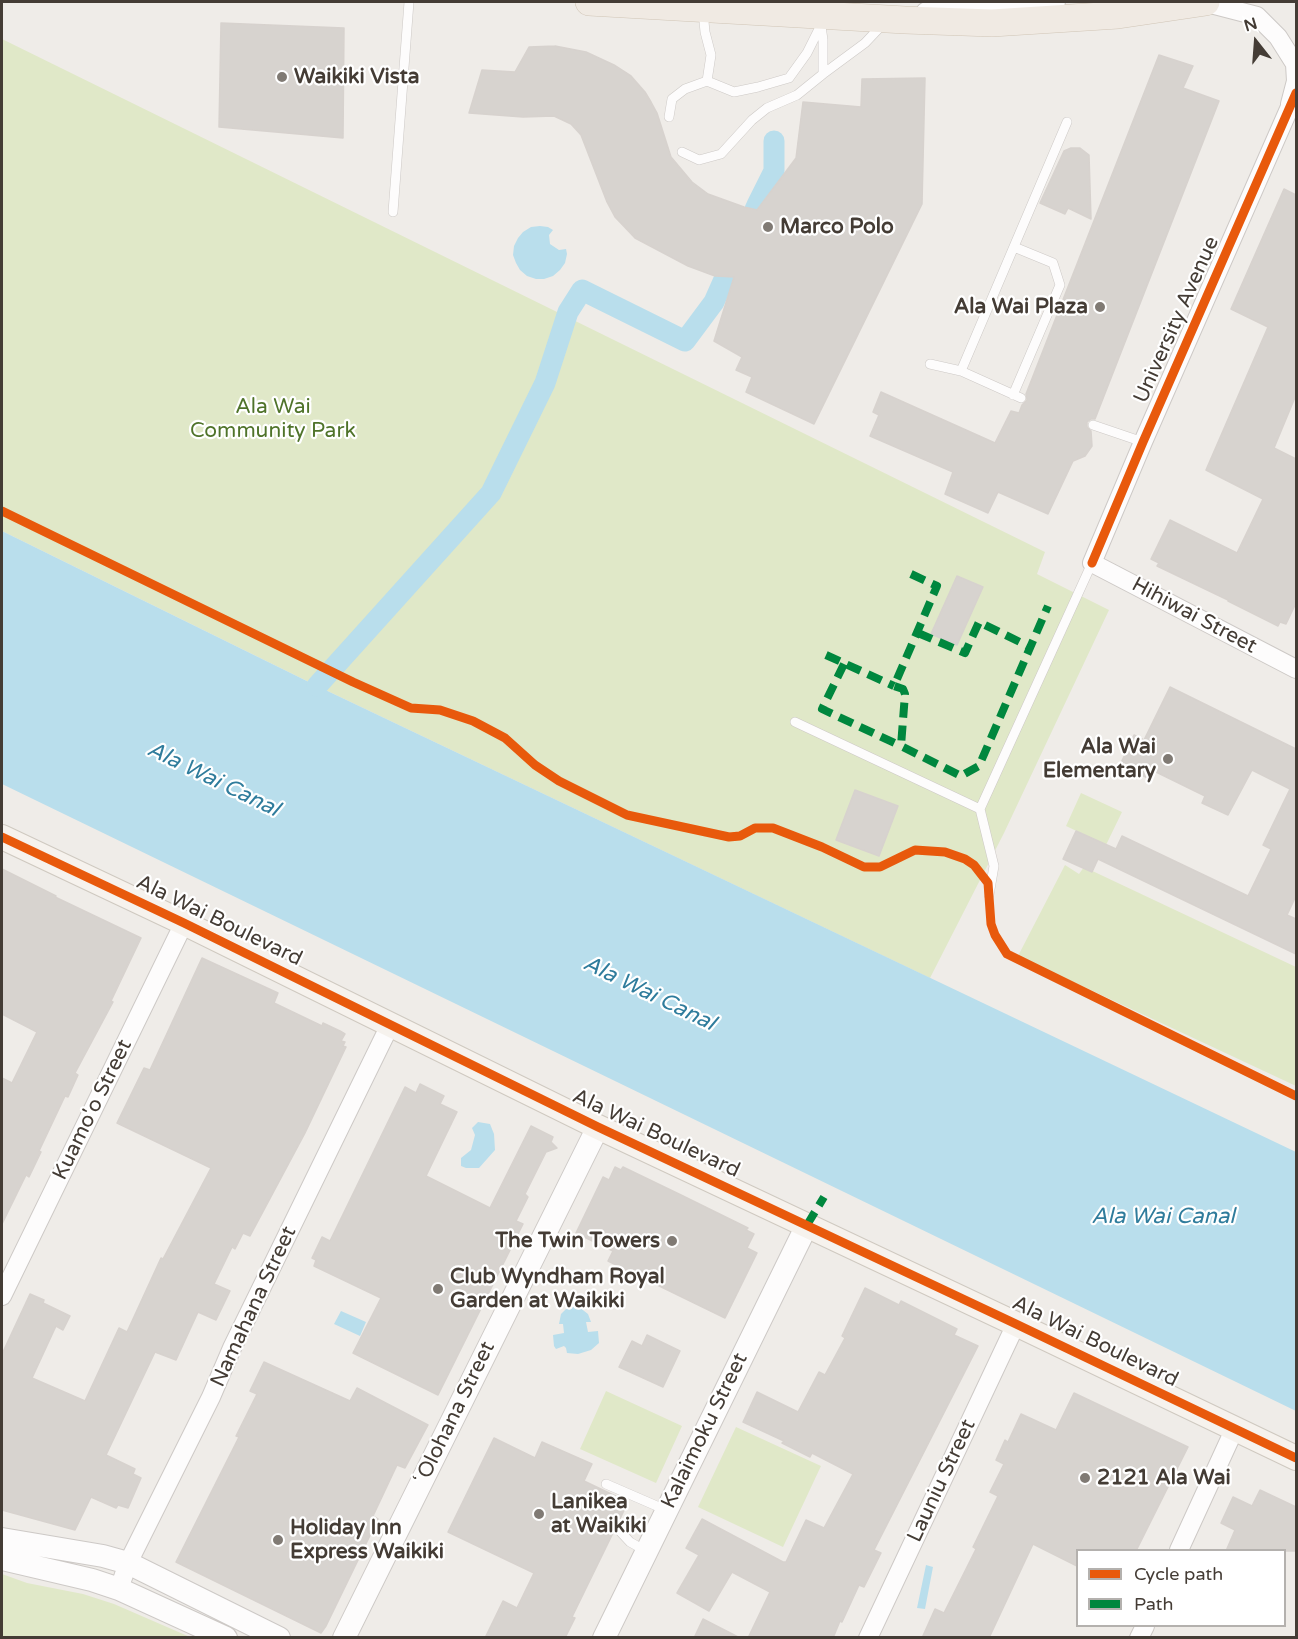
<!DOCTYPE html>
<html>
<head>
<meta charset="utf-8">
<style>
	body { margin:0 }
	#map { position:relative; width:1298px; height:1639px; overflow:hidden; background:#efece8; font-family:"Varela Round",sans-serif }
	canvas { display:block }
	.frame { position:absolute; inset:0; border:3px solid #443c35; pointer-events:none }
	.legend { position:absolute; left:1076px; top:1549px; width:210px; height:78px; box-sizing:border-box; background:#fff; border:2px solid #b4b1ae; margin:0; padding:8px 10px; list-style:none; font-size:18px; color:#443c35 }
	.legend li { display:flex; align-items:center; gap:12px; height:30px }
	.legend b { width:30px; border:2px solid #b4b1ae }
	.north { position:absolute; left:1226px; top:12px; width:60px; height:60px; -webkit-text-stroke:4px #fff; paint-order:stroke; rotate:343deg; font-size:16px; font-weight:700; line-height:24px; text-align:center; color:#443c35 }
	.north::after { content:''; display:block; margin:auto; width:21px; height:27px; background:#443c35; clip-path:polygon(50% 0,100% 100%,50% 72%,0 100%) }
</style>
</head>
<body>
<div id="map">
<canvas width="1298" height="1639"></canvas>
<div class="frame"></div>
<ul class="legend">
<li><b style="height:8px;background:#e8590c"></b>Cycle path</li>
<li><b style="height:8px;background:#00873e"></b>Path</li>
</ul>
<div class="north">N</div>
</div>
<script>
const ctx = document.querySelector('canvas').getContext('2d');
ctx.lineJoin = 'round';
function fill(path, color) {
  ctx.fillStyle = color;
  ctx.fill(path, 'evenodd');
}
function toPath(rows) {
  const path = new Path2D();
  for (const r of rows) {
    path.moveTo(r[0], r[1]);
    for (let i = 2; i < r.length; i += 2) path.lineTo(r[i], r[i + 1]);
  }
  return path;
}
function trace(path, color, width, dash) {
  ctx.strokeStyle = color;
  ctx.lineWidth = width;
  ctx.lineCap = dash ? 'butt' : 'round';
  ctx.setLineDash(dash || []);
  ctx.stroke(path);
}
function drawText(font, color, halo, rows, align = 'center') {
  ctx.font = font + ' "Varela Round",sans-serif';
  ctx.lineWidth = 4.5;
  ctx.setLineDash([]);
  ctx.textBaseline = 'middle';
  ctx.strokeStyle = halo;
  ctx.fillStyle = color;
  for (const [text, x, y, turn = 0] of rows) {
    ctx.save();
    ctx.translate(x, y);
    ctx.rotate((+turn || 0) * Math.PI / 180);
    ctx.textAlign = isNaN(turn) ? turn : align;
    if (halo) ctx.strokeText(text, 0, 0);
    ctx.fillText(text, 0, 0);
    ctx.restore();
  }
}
fill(toPath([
	[2,39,1045,552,1037,574,1109,610,1004,833,930,978,317,686,2,531],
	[1081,793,1122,812,1106,845,1066,826],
	[1065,865,1079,874,1084,867,1296,967,1296,1086,1018,956],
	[606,1391,682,1426,656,1483,580,1449],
	[736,1427,821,1466,783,1547,698,1507],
	[2,1574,27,1583,83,1594,114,1604,190,1637,2,1637]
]), '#e0e8c8');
fill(toPath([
	[540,226,548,227,553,230,549,235,550,244,559,250,566,249,567,254,565,263,560,270,553,276,544,279,536,279,527,276,520,270,516,263,513,255,514,246,518,238,523,232,531,227],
	[2,531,317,686,1296,1152,1296,1411,2,784],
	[478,1122,490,1124,494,1134,495,1150,479,1168,466,1168,461,1166,461,1158,471,1150,475,1135,472,1128],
	[572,1307,579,1307,588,1314,591,1322,586,1322,588,1332,598,1331,599,1343,591,1350,578,1354,567,1353,566,1348,564,1346,556,1349,554,1346,553,1335,564,1333,563,1324,559,1324,561,1314,566,1309],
	[341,1311,366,1322,360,1336,334,1324],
	[926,1565,933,1567,925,1609,917,1608]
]), '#b9deec');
trace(toPath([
	[317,686,491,493,545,383,568,312,582,290,685,341,714,302,757,205,774,171,774,141]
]), '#b9deec', 21);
const building = toPath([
	[221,23,344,28,343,138,219,127,221,23],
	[555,46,586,52,614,65,631,76,645,92,651,102,657,113,671,157,692,182,708,194,744,207,757,210,796,158,803,102,861,107,862,79,925,78,922,204,814,424,746,392,752,377,736,370,742,357,714,341,734,277,715,276,688,266,635,238,615,217,607,202,581,135,571,124,554,116,523,117,469,113,482,70,515,72,529,47,555,46],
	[1159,55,1193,66,1183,88,1219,101,1095,419,1091,419,1087,422,1087,427,1091,431,1092,446,1085,456,1073,461,1048,514,998,492,988,513,945,494,953,472,870,436,879,415,873,412,881,392,995,443,1011,411,1019,413,1022,405,1027,400,1026,394,1159,55],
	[1071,148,1080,148,1089,155,1091,219,1068,208,1065,214,1040,203,1064,151,1071,148],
	[1284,189,1296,195,1296,395,1274,448,1296,459,1296,603,1286,624,1280,622,1278,626,1228,601,1228,600,1157,566,1159,563,1151,559,1170,520,1237,553,1263,499,1206,470,1268,327,1231,309,1284,189],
	[957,576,983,587,957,645,931,634,957,576],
	[1170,687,1296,749,1296,896,1287,915,1296,919,1296,954,1098,859,1092,872,1063,859,1076,831,1116,849,1122,836,1248,896,1271,849,1263,845,1290,789,1252,770,1228,815,1202,803,1205,796,1154,771,1150,779,1120,765,1134,735,1144,740,1170,687],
	[855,790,898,806,879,856,836,840,855,790],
	[2,869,56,896,55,897,141,938,111,1001,113,1002,75,1073,78,1075,68,1097,65,1096,39,1151,41,1152,29,1177,26,1175,2,1224,2,1078,12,1083,37,1032,2,1014,2,869],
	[202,958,278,993,274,1003,322,1026,323,1023,340,1031,345,1034,341,1041,345,1042,343,1046,346,1047,305,1133,250,1236,243,1233,235,1249,232,1247,214,1284,230,1291,216,1320,198,1312,176,1360,155,1352,106,1455,135,1469,133,1474,141,1478,128,1508,118,1505,116,1508,91,1497,75,1530,2,1510,2,1354,30,1294,44,1300,43,1303,70,1316,63,1330,56,1326,32,1378,85,1401,119,1328,127,1332,161,1258,163,1259,211,1168,117,1123,144,1068,150,1070,202,958],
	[420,1084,444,1096,440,1104,457,1112,426,1176,490,1208,531,1126,553,1137,551,1142,557,1148,546,1152,525,1194,528,1197,516,1221,523,1224,438,1395,353,1353,381,1298,314,1266,316,1260,312,1258,322,1237,330,1241,405,1087,416,1093,420,1084],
	[615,1167,621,1170,623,1167,681,1195,748,1228,746,1230,754,1234,747,1248,757,1253,725,1318,608,1261,613,1251,576,1233,603,1177,609,1180,615,1167],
	[865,1288,899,1305,901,1301,957,1329,954,1335,978,1346,874,1550,881,1553,864,1587,859,1585,842,1622,840,1621,833,1638,748,1638,770,1592,732,1572,709,1611,677,1593,699,1555,686,1548,702,1519,783,1562,786,1562,806,1520,824,1528,853,1474,812,1453,810,1457,782,1443,784,1441,743,1422,757,1392,798,1412,819,1372,825,1375,845,1338,842,1336,865,1288],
	[647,1335,680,1351,663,1387,619,1367,632,1341,642,1346,647,1335],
	[264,1362,350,1401,357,1388,428,1425,405,1468,397,1465,373,1516,378,1519,326,1626,321,1633,176,1562,239,1437,236,1436,257,1394,250,1391,264,1362],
	[1074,1393,1188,1447,1136,1551,1077,1551,1077,1566,1033,1544,989,1638,922,1638,935,1609,944,1613,976,1549,973,1547,998,1496,990,1492,1004,1464,996,1460,1005,1440,1008,1442,1021,1414,1056,1430,1074,1393],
	[494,1438,535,1458,542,1442,592,1464,584,1481,628,1502,619,1521,614,1521,610,1524,610,1529,613,1533,572,1617,575,1618,565,1638,485,1638,503,1601,517,1608,534,1573,448,1532,494,1438],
	[1260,1490,1296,1507,1296,1551,1226,1551,1235,1530,1221,1523,1233,1497,1252,1506,1260,1490],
	[703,1619,740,1638,694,1638,703,1619]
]);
fill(building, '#d7d3cf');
trace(building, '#d7d2ce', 1.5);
const service = toPath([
	[823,74,865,43,883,24],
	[707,81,734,92,758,87,789,78,807,53,821,25],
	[669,117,672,99,685,89,707,81,711,55,705,32,703,11],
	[682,152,699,160,721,154,752,120,767,108,797,95,823,74,823,40,820,19],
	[393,212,409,2],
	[930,364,961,371],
	[1013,395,1060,285,1053,263,1014,247],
	[1021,398,961,371,1067,122],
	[1093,425,1143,442],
	[795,722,980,809,1092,563],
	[980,809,994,866,989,895],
	[606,1484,666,1510],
	[616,1527,630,1542,646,1551]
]);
const minor = toPath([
	[1203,2,1257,16,1278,37,1295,64,1296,81,1290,104],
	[1296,93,1143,442,1092,563,1296,669],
	[2,1296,184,923],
	[1179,1550,1235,1428],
	[119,1589,128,1563,211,1397,232,1348,390,1025],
	[868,1638,1016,1324],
	[1139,1638,1145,1626]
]);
const tertiary = toPath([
	[927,13,935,10,964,8,1003,7,1054,2],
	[2,1539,103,1556,128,1563,279,1638],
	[2,1559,92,1580,119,1589,226,1638],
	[344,1638,598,1127],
	[604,1638,807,1225]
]);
const secondary = toPath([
	[2,837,184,923,598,1127,1016,1324,1296,1458]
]);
const primary = toPath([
	[589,2,905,20,992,23,1118,15,1206,2]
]);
trace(service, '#cdc9c6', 10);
trace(minor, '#cdc9c6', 20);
trace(tertiary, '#cdc9c6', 24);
trace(secondary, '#cfc9c0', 26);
trace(primary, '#d0c5b6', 28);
trace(service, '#fdfcfc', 9);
trace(minor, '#fdfcfc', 18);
trace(tertiary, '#fdfcfc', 22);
trace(secondary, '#f6f2ed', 24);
trace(primary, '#f0eae3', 27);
trace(toPath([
	[911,574,937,586,894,686,903,689,905,694,901,746,961,776,979,766,1048,606],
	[918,633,965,653,979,622,1030,647],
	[826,655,894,686],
	[844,664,822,709,901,746],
	[807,1225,824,1197]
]), '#00873e', 8, [15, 8]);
trace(toPath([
	[2,511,353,682,411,708,440,710,473,721,505,738,535,765,559,781,627,815,729,837,740,836,755,828,773,828,822,847,864,867,880,867,915,850,945,852,965,859,974,865,988,883,991,924,995,935,1007,954,1296,1096],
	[1092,563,1143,442,1296,93],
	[2,837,184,923,598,1127,1016,1324,1296,1458]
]), '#e8590c', 9);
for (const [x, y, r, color] of [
	[282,77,6,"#807a74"],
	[768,227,6,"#807a74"],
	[1100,307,6,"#807a74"],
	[1168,759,6,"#807a74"],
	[672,1241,6,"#807a74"],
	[438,1289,6,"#807a74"],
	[1085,1478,6,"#807a74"],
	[539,1514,6,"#807a74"],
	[278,1540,6,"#807a74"]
]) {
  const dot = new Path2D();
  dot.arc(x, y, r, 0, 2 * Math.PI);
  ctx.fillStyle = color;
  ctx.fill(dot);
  trace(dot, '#fff', 2);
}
drawText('bold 21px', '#443c35', '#fff', [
	["Waikiki Vista",294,77],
	["Marco Polo",780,227],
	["Ala Wai Plaza",1088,307,"right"],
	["Ala Wai",1156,747,"right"],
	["Elementary",1156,771,"right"],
	["The Twin Towers",660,1241,"right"],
	["Club Wyndham Royal",450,1277],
	["Garden at Waikiki",450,1301],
	["2121 Ala Wai",1097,1478],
	["Lanikea",551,1502],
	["at Waikiki",551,1526],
	["Holiday Inn",290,1528],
	["Express Waikiki",290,1552]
], 'left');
drawText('21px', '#443c35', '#fff', [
	["University Avenue",1177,320,-66],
	["Hihiwai Street",1194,616,28],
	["Ala Wai Boulevard",219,921,26],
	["Kuamo'o Street",93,1110,-64],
	["Ala Wai Boulevard",656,1134,25],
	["Namahana Street",254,1307,-65],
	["Ala Wai Boulevard",1095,1342,26],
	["ʻOlohana Street",455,1414,-64],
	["Kalaimoku Street",705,1431,-64],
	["Launiu Street",942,1481,-65]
]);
drawText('21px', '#4f732a', '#fff', [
	["Ala Wai",273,407],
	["Community Park",273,431]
]);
drawText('italic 22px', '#2f7c9c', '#fff', [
	["Ala Wai Canal",213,780,26],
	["Ala Wai Canal",649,994,26],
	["Ala Wai Canal",1163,1217]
]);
</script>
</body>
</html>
